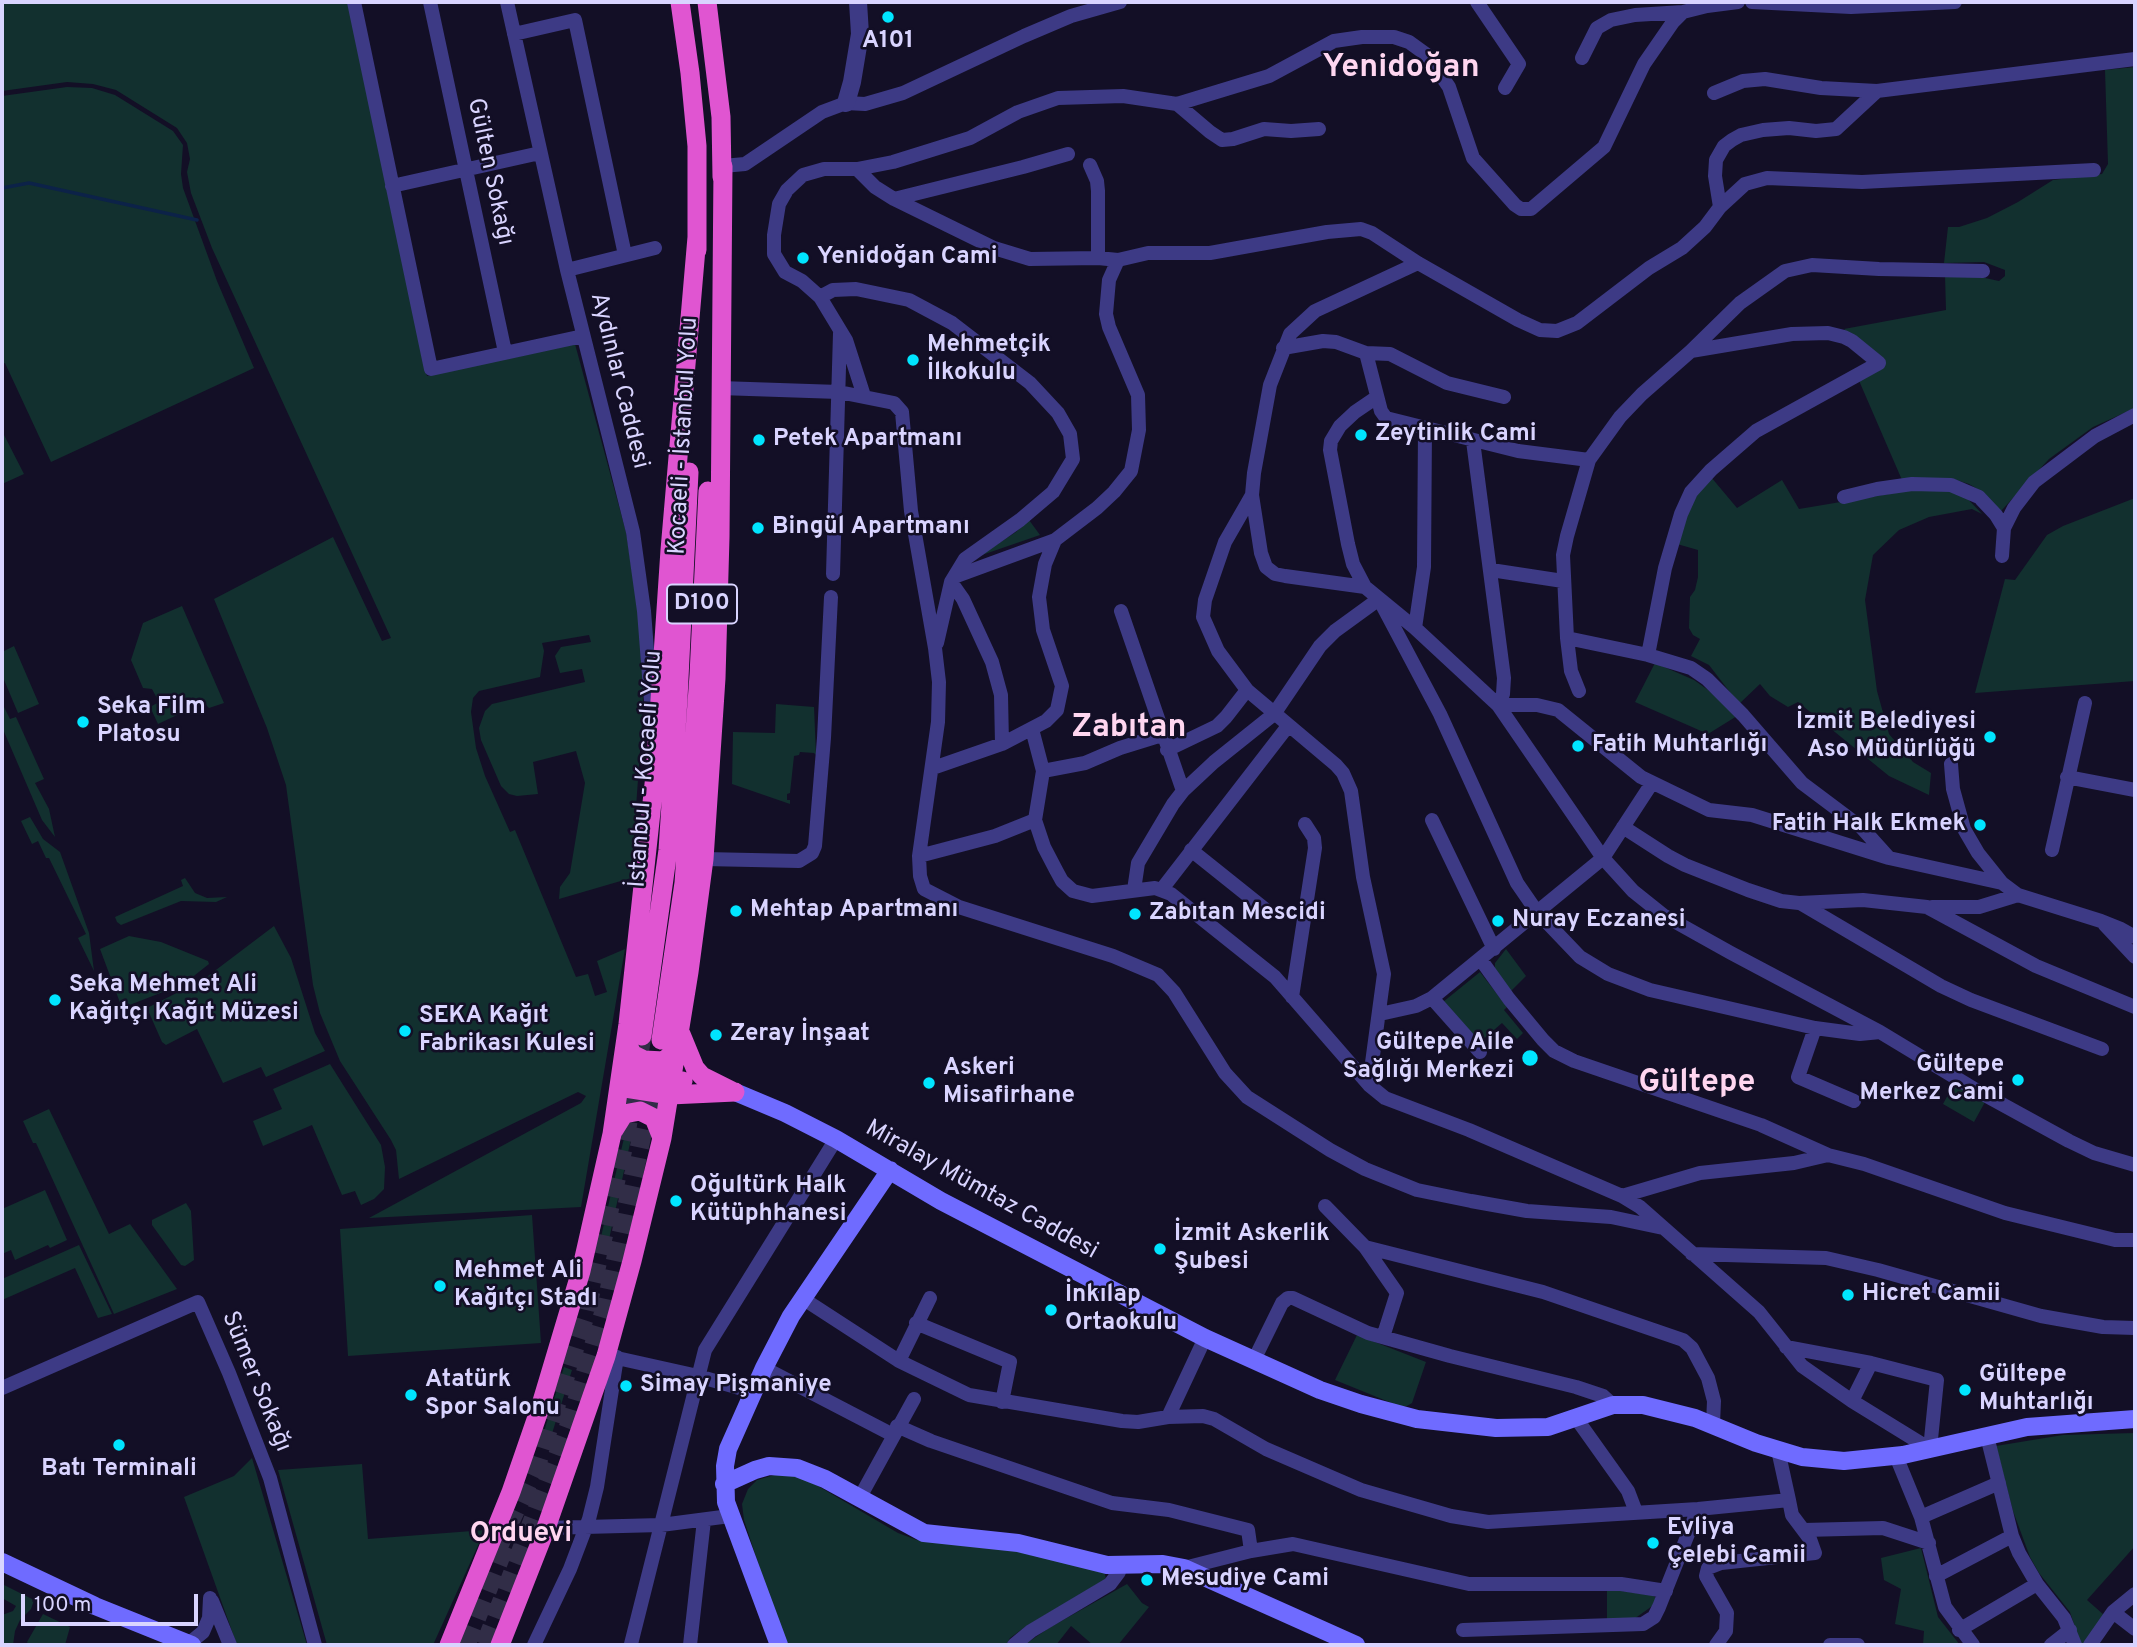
<!DOCTYPE html>
<html>
<head>
<meta charset="utf-8">
<style>
	body { margin:0 }
	#map { position:relative; width:2137px; height:1647px; overflow:hidden; background:#130f26; font-family:Overpass,sans-serif }
	canvas { display:block }
	.frame { position:absolute; inset:0; border:4px solid #d9d4ff; pointer-events:none }
	.scale { position:absolute; left:21px; top:1594px; width:177px; height:32px; box-sizing:border-box; border:4px solid #d9d4ff; border-top:0; padding-left:9px; font-size:21px; line-height:24px; white-space:nowrap; color:#d9d4ff; -webkit-text-stroke:5px #130f26; paint-order:stroke }
</style>
</head>
<body>
<div id="map">
<canvas width="2137" height="1647"></canvas>
<div class="frame"></div>
<div class="scale">100 m</div>
</div>
<script>
const ctx = document.querySelector('canvas').getContext('2d');
ctx.lineJoin = 'round';
function fill(path, color) {
  ctx.fillStyle = color;
  ctx.fill(path, 'evenodd');
}
function toPath(rows) {
  const path = new Path2D();
  for (const r of rows) {
    path.moveTo(r[0], r[1]);
    for (let i = 2; i < r.length; i += 2) path.lineTo(r[i], r[i + 1]);
  }
  return path;
}
function trace(path, color, width, dash) {
  ctx.strokeStyle = color;
  ctx.lineWidth = width;
  ctx.lineCap = dash ? 'butt' : 'round';
  ctx.setLineDash(dash || []);
  ctx.stroke(path);
}
function drawText(font, color, halo, rows, align = 'center') {
  ctx.font = font + ' Overpass,sans-serif';
  ctx.lineWidth = 5;
  ctx.setLineDash([]);
  ctx.textBaseline = 'middle';
  ctx.strokeStyle = halo;
  ctx.fillStyle = color;
  for (const [text, x, y, turn = 0] of rows) {
    ctx.save();
    ctx.translate(x, y);
    ctx.rotate((+turn || 0) * Math.PI / 180);
    ctx.textAlign = isNaN(turn) ? turn : align;
    if (halo) ctx.strokeText(text, 0, 0);
    ctx.fillText(text, 0, 0);
    ctx.restore();
  }
}
fill(toPath([
	[2,2,348,2,427,376,575,344,626,532,642,635,643,709,631,878,559,899,560,887,570,873,585,783,576,751,533,762,538,794,517,796,509,794,501,786,481,740,479,728,485,711,492,704,585,682,582,669,560,673,555,656,561,647,591,642,589,635,542,643,544,651,540,677,479,691,473,698,471,712,476,748,485,776,510,832,515,830,576,977,588,974,595,996,607,992,597,961,625,949,581,1207,369,1218,581,1103,586,1096,578,1092,399,1179,396,1150,391,1140,340,1061,320,1013,313,985,286,785,267,728,214,599,333,537,382,641,391,638,212,248,191,193,187,172,190,159,187,143,177,128,116,90,93,84,67,82,2,91],
	[2135,67,2135,408,2093,427,2049,459,2001,511,1981,491,1969,484,1953,479,1902,480,1857,376,1875,358,1844,329,1946,310,1945,275,1971,275,1999,281,2005,276,2005,270,1984,262,1944,263,1948,227,1959,227,1987,218,2018,202,2053,180,2102,174,2108,164,2105,70],
	[67,87,92,88,115,95,173,131,183,145,181,174,183,188,217,281,254,368,51,462,5,363,2,364,2,96],
	[2,431,24,474,2,484],
	[1711,477,1737,508,1782,480,1799,509,1924,488,1949,489,1965,496,1982,514,1972,509,1929,517,1899,530,1873,555,1865,600,1877,691,1889,734,1913,762,1931,773,1929,795,1889,776,1798,702,1788,707,1770,696,1760,684,1739,704,1709,665,1691,656,1700,639,1693,635,1689,628,1690,597,1695,590,1698,577,1698,550,1677,544,1692,499],
	[2135,498,2135,681,1975,693,2005,579,2015,580,2047,535,2063,526],
	[1029,520,1040,535,979,556,1016,532],
	[182,606,224,703,209,708,201,700,191,704,192,708,158,724,150,707,159,702,152,689,143,688,131,660,143,623],
	[14,646,39,704,18,713,2,675,2,652],
	[1655,663,1694,680,1708,690,1737,716,1708,734,1635,702],
	[2,703,10,719,16,717,44,779,35,783,49,809,55,837,42,820,2,727],
	[776,704,814,707,816,755,814,753,800,752,799,755,794,756,790,793,787,794,787,800,790,800,790,804,732,784,733,732,775,733],
	[30,817,43,839,60,852,89,933,94,971,78,938,86,934,49,858,46,858,38,841,32,844,21,821],
	[185,878,195,893,207,898,227,897,216,902,181,901,121,925,117,922,115,917,183,886,181,880],
	[274,926,291,958,315,1033,325,1051,266,1077,261,1067,223,1083,197,1029,166,1045,162,1042,147,1008,204,979],
	[129,936,161,942,208,961,209,964,190,979,176,983,168,990,122,1008,100,949],
	[1506,949,1526,976,1509,993,1495,968,1495,963],
	[1480,972,1507,1007,1504,1010,1523,1033,1517,1039,1502,1023,1480,1042,1443,1002],
	[330,1064,381,1145,385,1167,384,1189,374,1199,361,1205,355,1191,342,1195,312,1125,263,1146,253,1121,282,1109,273,1089],
	[1954,1084,1985,1102,1974,1122,1943,1104],
	[49,1109,109,1234,130,1224,177,1289,114,1314,36,1143,33,1143,23,1121],
	[624,1138,631,1139,608,1244,600,1241],
	[45,1190,67,1240,50,1248,48,1245,15,1260,11,1250,2,1254,2,1209],
	[186,1203,191,1211,194,1260,185,1266,181,1265,152,1225,152,1220],
	[532,1215,541,1343,348,1356,340,1229],
	[79,1245,112,1314,98,1318,75,1268,2,1300,2,1279],
	[1357,1335,1426,1362,1412,1403,1407,1406,1399,1406,1335,1380],
	[564,1367,572,1370,549,1443,541,1441],
	[2135,1433,2135,1546,2087,1600,2104,1615,2084,1645,2081,1645,2070,1612,2039,1573,2030,1557,2013,1511,1996,1446,2063,1435],
	[252,1458,307,1645,237,1645,184,1497,234,1476],
	[362,1464,368,1539,485,1530,433,1645,327,1645,278,1470],
	[778,1474,799,1477,818,1486,898,1533,917,1540,1017,1549,1104,1570,1106,1579,1025,1627,1010,1638,1006,1645,785,1645,744,1520,742,1504,748,1489,757,1480],
	[1921,1548,1938,1617,1960,1645,1923,1645,1924,1631,1895,1624,1901,1589,1884,1580,1881,1558],
	[2,1584,34,1600,31,1609,20,1620,15,1631,13,1645,2,1645,2,1615,13,1611,16,1606,2,1598],
	[1127,1584,1142,1603,1149,1607,1118,1645,1093,1645,1071,1626,1056,1645,1024,1645,1049,1628],
	[1607,1589,1651,1595,1655,1597,1655,1604,1634,1619,1607,1621],
	[43,1614,70,1627,65,1645,29,1645,27,1642]
]), '#12302f');
trace(toPath([
	[2,188,29,183,197,220]
]), '#0c2248', 3.5);
trace(toPath([
	[495,1554,537,1464,586,1313,625,1140,642,1036],
	[466,1645,506,1543],
	[485,1645,570,1423,606,1305,654,1078]
]), '#312d47', 19, [19, 10]);
trace(toPath([
	[354,2,431,369,583,336],
	[430,2,505,352],
	[507,2,567,270,633,532,644,611,652,715],
	[1477,2,1519,64,1505,88],
	[1752,2,1851,7,1955,2],
	[514,34,575,20,625,255],
	[1582,58,1597,28,1611,20,1635,15,1683,12],
	[1714,93,1743,81,1765,79,1821,88,1877,91,2135,59],
	[1177,104,1210,132,1222,140,1233,139,1264,129,1291,131,1319,129],
	[1090,165,1097,181,1098,191,1098,258],
	[723,166,745,164,822,112,846,103,865,104,903,93,1024,36,1071,16,1120,2],
	[857,169,875,187,894,199,994,248,1030,259,1098,258,1118,260,1148,253,1210,253,1327,232,1361,229,1372,233,1418,263,1518,320,1540,330,1557,331,1577,323,1649,268,1682,248,1705,227,1720,207,1715,176,1716,160,1724,146,1732,140,1741,135,1763,130,1789,128,1816,131,1836,129,1877,91],
	[392,186,540,153],
	[894,199,1023,167,1068,154],
	[1720,207,1745,184,1767,178,1862,182,2094,170],
	[1418,263,1315,311,1290,334,1270,385,1254,473,1252,495,1261,553,1266,567,1275,574,1285,576,1365,587,1415,628,1498,705,1603,858,1633,891,1663,915,1731,953,1880,1032,1976,1090,2069,1141,2094,1153,2135,1165],
	[567,270,655,248],
	[820,297,802,281,785,272,774,254,774,235,779,204,787,190,803,175,824,169,857,169,893,162,970,138,1018,112,1058,98,1123,96,1177,104,1269,76,1334,41,1362,37,1394,37,1409,42,1427,55,1449,87,1473,158,1515,205,1521,209,1531,209,1604,147,1644,64,1673,22,1683,12,1707,6,1738,2],
	[1283,348,1323,341,1336,342,1366,353,1390,354,1447,383,1504,397],
	[1691,351,1792,334,1828,333,1844,337,1852,341,1879,363,1756,431,1711,470,1691,492,1681,514,1665,568,1648,655,1691,668,1707,679,1743,715,1802,783,1862,828,1889,858],
	[1366,353,1381,411,1386,418,1518,451,1589,460],
	[720,388,839,392,894,403,902,412,911,511,935,648,939,682,938,722,919,856,920,876,924,889,959,907,1113,956,1158,975,1174,992,1225,1073,1247,1097,1330,1150,1365,1169,1417,1190,1471,1201,1527,1211,1611,1217,1663,1228],
	[864,396,846,340,820,297,833,290,856,289,909,300,952,323,1030,383,1058,413,1070,434,1073,459,1053,492,1020,520,965,559,951,582,937,643],
	[1473,441,1504,678,1503,694,1498,705],
	[1252,495,1225,542,1205,600,1203,617,1218,651,1247,690,1336,765,1343,773,1351,791,1363,877,1384,974,1369,1085],
	[1844,497,1877,489,1912,484,1951,485,1979,497,1996,515,2004,528],
	[2002,556,2004,528,2014,508,2034,482,2095,436,2135,415],
	[1491,570,1563,581],
	[833,574,840,333],
	[954,577,1055,540,1097,508,1114,492,1131,471,1139,430,1138,395,1109,327,1106,314,1109,280,1118,260],
	[951,582,963,599,992,662,1001,695,1002,744],
	[1365,587,1353,564,1348,544,1330,450,1331,441,1340,426,1355,412,1377,397],
	[1121,611,1183,791],
	[1415,628,1424,567,1425,428],
	[1567,638,1648,655],
	[1579,691,1571,671,1567,638,1563,555,1567,536,1589,460,1620,417,1642,394,1691,351,1740,303,1785,271,1812,265,1879,269,1983,271],
	[1498,705,1537,705,1558,710,1641,777,1709,810,1752,815,1889,858,2002,883],
	[1167,750,1217,726,1226,717,1247,690],
	[1951,764,1953,789,1964,829,1978,853,2002,883,2018,895,2101,921,2121,929,2135,937],
	[933,768,1002,744,1046,721,1057,710,1062,686,1043,630,1039,597,1045,564,1055,540],
	[1043,771,1085,763,1120,748,1162,735],
	[2067,777,2135,790],
	[1035,820,1044,847,1056,870,1062,881,1073,891,1092,896,1155,888,1171,894,1275,977,1369,1085,1385,1098,1469,1130,1622,1196,1640,1207,1759,1312,1802,1366,1852,1401,1930,1449,1937,1380,1871,1363,1852,1401],
	[1432,820,1494,949],
	[1623,827,1668,856,1685,865,1748,890,1781,901,1799,903,1863,900,1927,907,2036,966,2135,1007],
	[1191,850,1266,910],
	[2052,850,2085,703],
	[919,856,995,836,1035,820,1043,771,1032,729],
	[704,859,799,861,812,853,815,846,824,738,831,597],
	[1162,889,1288,726],
	[1134,890,1138,863,1173,804,1183,791,1214,762,1274,714,1320,646,1335,631,1379,599,1440,714,1517,883,1537,912,1580,957,1608,974,1650,990,1815,1028,1860,1034,1880,1032],
	[1800,903,1941,986,1971,1000,2102,1049],
	[1932,907,1979,907,2018,895],
	[2105,925,2135,957],
	[1481,960,1509,999,1543,1040,1554,1051,1574,1061,1761,1125,1828,1155,1864,1164,2005,1213,2115,1240,2135,1240],
	[1292,997,1315,848,1314,838,1305,824],
	[1432,998,1480,1052],
	[1380,1014,1416,1006,1432,998,1603,858,1652,783],
	[1815,1028,1798,1077,1854,1101],
	[1622,1196,1700,1173,1794,1163,1828,1155],
	[1325,1206,1365,1247,1543,1292,1683,1340,1692,1348,1708,1378,1714,1401,1713,1424],
	[1365,1247,1397,1293,1383,1337],
	[1692,1254,1826,1258,1878,1270,2041,1316,2103,1327,2135,1328],
	[802,1298,899,1361,969,1395,1122,1421,1138,1422,1168,1417,1205,1338],
	[916,1323,1010,1362,1002,1402],
	[1786,1347,1871,1363],
	[608,1356,698,1376,753,1392],
	[1254,1360,1282,1303,1288,1298,1293,1298,1368,1333,1450,1356,1576,1387,1603,1396,1613,1405],
	[899,1361,930,1298],
	[764,1368,893,1435],
	[2,1388,198,1302,229,1373,270,1478,315,1645],
	[1168,1417,1203,1416,1214,1419,1266,1449,1361,1490,1451,1516,1488,1522,1698,1509,1789,1500,1778,1450],
	[1576,1418,1628,1491,1636,1512],
	[897,1426,931,1441,1112,1503,1169,1510,1248,1530,1251,1551],
	[1987,1436,2012,1536,2019,1553,2037,1584,2064,1618,2075,1645],
	[1896,1456,1921,1517,1945,1607,1973,1645],
	[859,1499,914,1399],
	[1921,1517,1999,1483],
	[546,1528,661,1525,730,1516],
	[1804,1530,1883,1528,1929,1543],
	[1184,1568,1251,1551,1293,1544,1469,1584,1621,1584,1666,1591],
	[1936,1576,2012,1536],
	[212,1601,230,1645],
	[2113,1612,2135,1629],
	[1463,1630,1643,1624,1654,1617,1659,1607,1698,1509],
	[1959,1630,2037,1584],
	[181,1641,192,1641,203,1632,209,1618,210,1598],
	[631,1644,705,1350,836,1139],
	[534,1645,570,1569,589,1519,597,1487,617,1357],
	[690,1645,704,1520],
	[1014,1645,1031,1631,1110,1584,1119,1572,1119,1565],
	[1716,1645,1726,1631,1727,1613,1706,1576,1708,1568,1721,1563,1815,1553,1810,1539,1792,1515,1789,1500],
	[1830,1645,1858,1645],
	[2051,1645,2070,1630],
	[2090,1645,2113,1612,2135,1594]
]), '#3d3a85', 14);
trace(toPath([
	[846,103,852,82,860,34,858,2]
]), '#3d3a85', 18);
trace(toPath([
	[735,1092,785,1113,836,1139,941,1201,1205,1338,1320,1390,1361,1404,1417,1419,1496,1428,1548,1427,1613,1405,1643,1405,1695,1418,1756,1443,1802,1457,1844,1461,1903,1455,2027,1427,2135,1419],
	[724,1484,755,1470,769,1466,797,1468,825,1479,924,1533,1018,1543,1107,1565,1163,1564,1184,1568,1356,1645],
	[2,1562,95,1606,192,1645],
	[779,1645,726,1502,725,1466,728,1449,764,1368,791,1316,890,1170]
]), '#6f6bff', 18);
trace(toPath([
	[680,2,690,73,697,146,697,250],
	[707,2,721,117,722,177],
	[681,1034,695,1068,702,1076,732,1091],
	[642,1036,668,850,678,699,689,472],
	[626,1040,632,1054,644,1060,664,1061,677,1049],
	[661,1040,684,883,699,675,708,491],
	[622,1071,683,1081],
	[619,1087,670,1095,735,1092],
	[614,1130,624,1114,640,1111,654,1118,662,1138],
	[449,1645,511,1492,540,1408,581,1271,612,1134,628,1024,655,775,670,550,697,237],
	[500,1645,546,1528,606,1356,632,1261,662,1138,689,972,704,859,716,678,720,537,723,166]
]), '#e055d1', 19);
for (const [x, y, r, color] of [
	[888,17,7,"#00e5ff"],
	[803,258,7,"#00e5ff"],
	[913,360,7,"#00e5ff"],
	[1361,435,7,"#00e5ff"],
	[759,440,7,"#00e5ff"],
	[758,528,7,"#00e5ff"],
	[83,722,7,"#00e5ff"],
	[1990,737,7,"#00e5ff"],
	[1578,746,7,"#00e5ff"],
	[1980,825,7,"#00e5ff"],
	[736,911,7,"#00e5ff"],
	[1135,914,7,"#00e5ff"],
	[1498,921,7,"#00e5ff"],
	[55,1000,7,"#00e5ff"],
	[405,1031,7,"#00e5ff"],
	[716,1035,7,"#00e5ff"],
	[1530,1058,9,"#00e5ff"],
	[2018,1080,7,"#00e5ff"],
	[929,1083,7,"#00e5ff"],
	[676,1201,7,"#00e5ff"],
	[1160,1249,7,"#00e5ff"],
	[440,1286,7,"#00e5ff"],
	[1848,1295,7,"#00e5ff"],
	[1051,1310,7,"#00e5ff"],
	[626,1386,7,"#00e5ff"],
	[1965,1390,7,"#00e5ff"],
	[411,1395,7,"#00e5ff"],
	[119,1445,7,"#00e5ff"],
	[1653,1543,7,"#00e5ff"],
	[1147,1580,7,"#00e5ff"]
]) {
  const dot = new Path2D();
  dot.arc(x, y, r, 0, 2 * Math.PI);
  ctx.fillStyle = color;
  ctx.fill(dot);
  trace(dot, '#130f26', 2.5);
}
for (const [x, y, w] of [
	[702,604,70]
]) {
  const box = new Path2D();
  box.roundRect(x - w / 2, y - 19.5, w, 39, 5);
  ctx.fillStyle = '#130f26';
  ctx.fill(box);
  trace(box, '#d9d4ff', 2);
}
drawText('bold 23px', '#d9d4ff', null, [
	["D100",702,604]
]);
drawText('bold 24px', '#d9d4ff', '#130f26', [
	["A101",888,42,"center"],
	["Yenidoğan Cami",817,258],
	["Mehmetçik",927,346],
	["İlkokulu",927,374],
	["Zeytinlik Cami",1375,435],
	["Petek Apartmanı",773,440],
	["Bingül Apartmanı",772,528],
	["Seka Film",97,708],
	["Platosu",97,736],
	["İzmit Belediyesi",1976,723,"right"],
	["Aso Müdürlüğü",1976,751,"right"],
	["Fatih Muhtarlığı",1592,746],
	["Fatih Halk Ekmek",1966,825,"right"],
	["Mehtap Apartmanı",750,911],
	["Zabıtan Mescidi",1149,914],
	["Nuray Eczanesi",1512,921],
	["Seka Mehmet Ali",69,986],
	["Kağıtçı Kağıt Müzesi",69,1014],
	["SEKA Kağıt",419,1017],
	["Fabrikası Kulesi",419,1045],
	["Zeray İnşaat",730,1035],
	["Gültepe Aile",1514,1044,"right"],
	["Sağlığı Merkezi",1514,1072,"right"],
	["Gültepe",2004,1066,"right"],
	["Merkez Cami",2004,1094,"right"],
	["Askeri",943,1069],
	["Misafirhane",943,1097],
	["Oğultürk Halk",690,1187],
	["Kütüphhanesi",690,1215],
	["İzmit Askerlik",1174,1235],
	["Şubesi",1174,1263],
	["Mehmet Ali",454,1272],
	["Kağıtçı Stadı",454,1300],
	["Hicret Camii",1862,1295],
	["İnkılap",1065,1296],
	["Ortaokulu",1065,1324],
	["Gültepe",1979,1376],
	["Muhtarlığı",1979,1404],
	["Atatürk",425,1381],
	["Spor Salonu",425,1409],
	["Simay Pişmaniye",640,1386],
	["Batı Terminali",119,1470,"center"],
	["Evliya",1667,1529],
	["Çelebi Camii",1667,1557],
	["Mesudiye Cami",1161,1580]
], 'left');
drawText('24px', '#d9d4ff', '#130f26', [
	["Gülten Sokağı",489,172,78],
	["Aydınlar Caddesi",618,381,76],
	["Kocaeli - İstanbul Yolu",685,436,-87],
	["İstanbul - Kocaeli Yolu",647,769,-86],
	["Miralay Mümtaz Caddesi",981,1191,29],
	["Sümer Sokağı",255,1382,68]
]);
drawText('bold 28px', '#ffd6f0', '#130f26', [
	["Orduevi",521,1535]
]);
drawText('bold 32px', '#ffd6f0', '#130f26', [
	["Yenidoğan",1401,70],
	["Zabıtan",1129,730],
	["Gültepe",1697,1085]
]);
</script>
</body>
</html>
